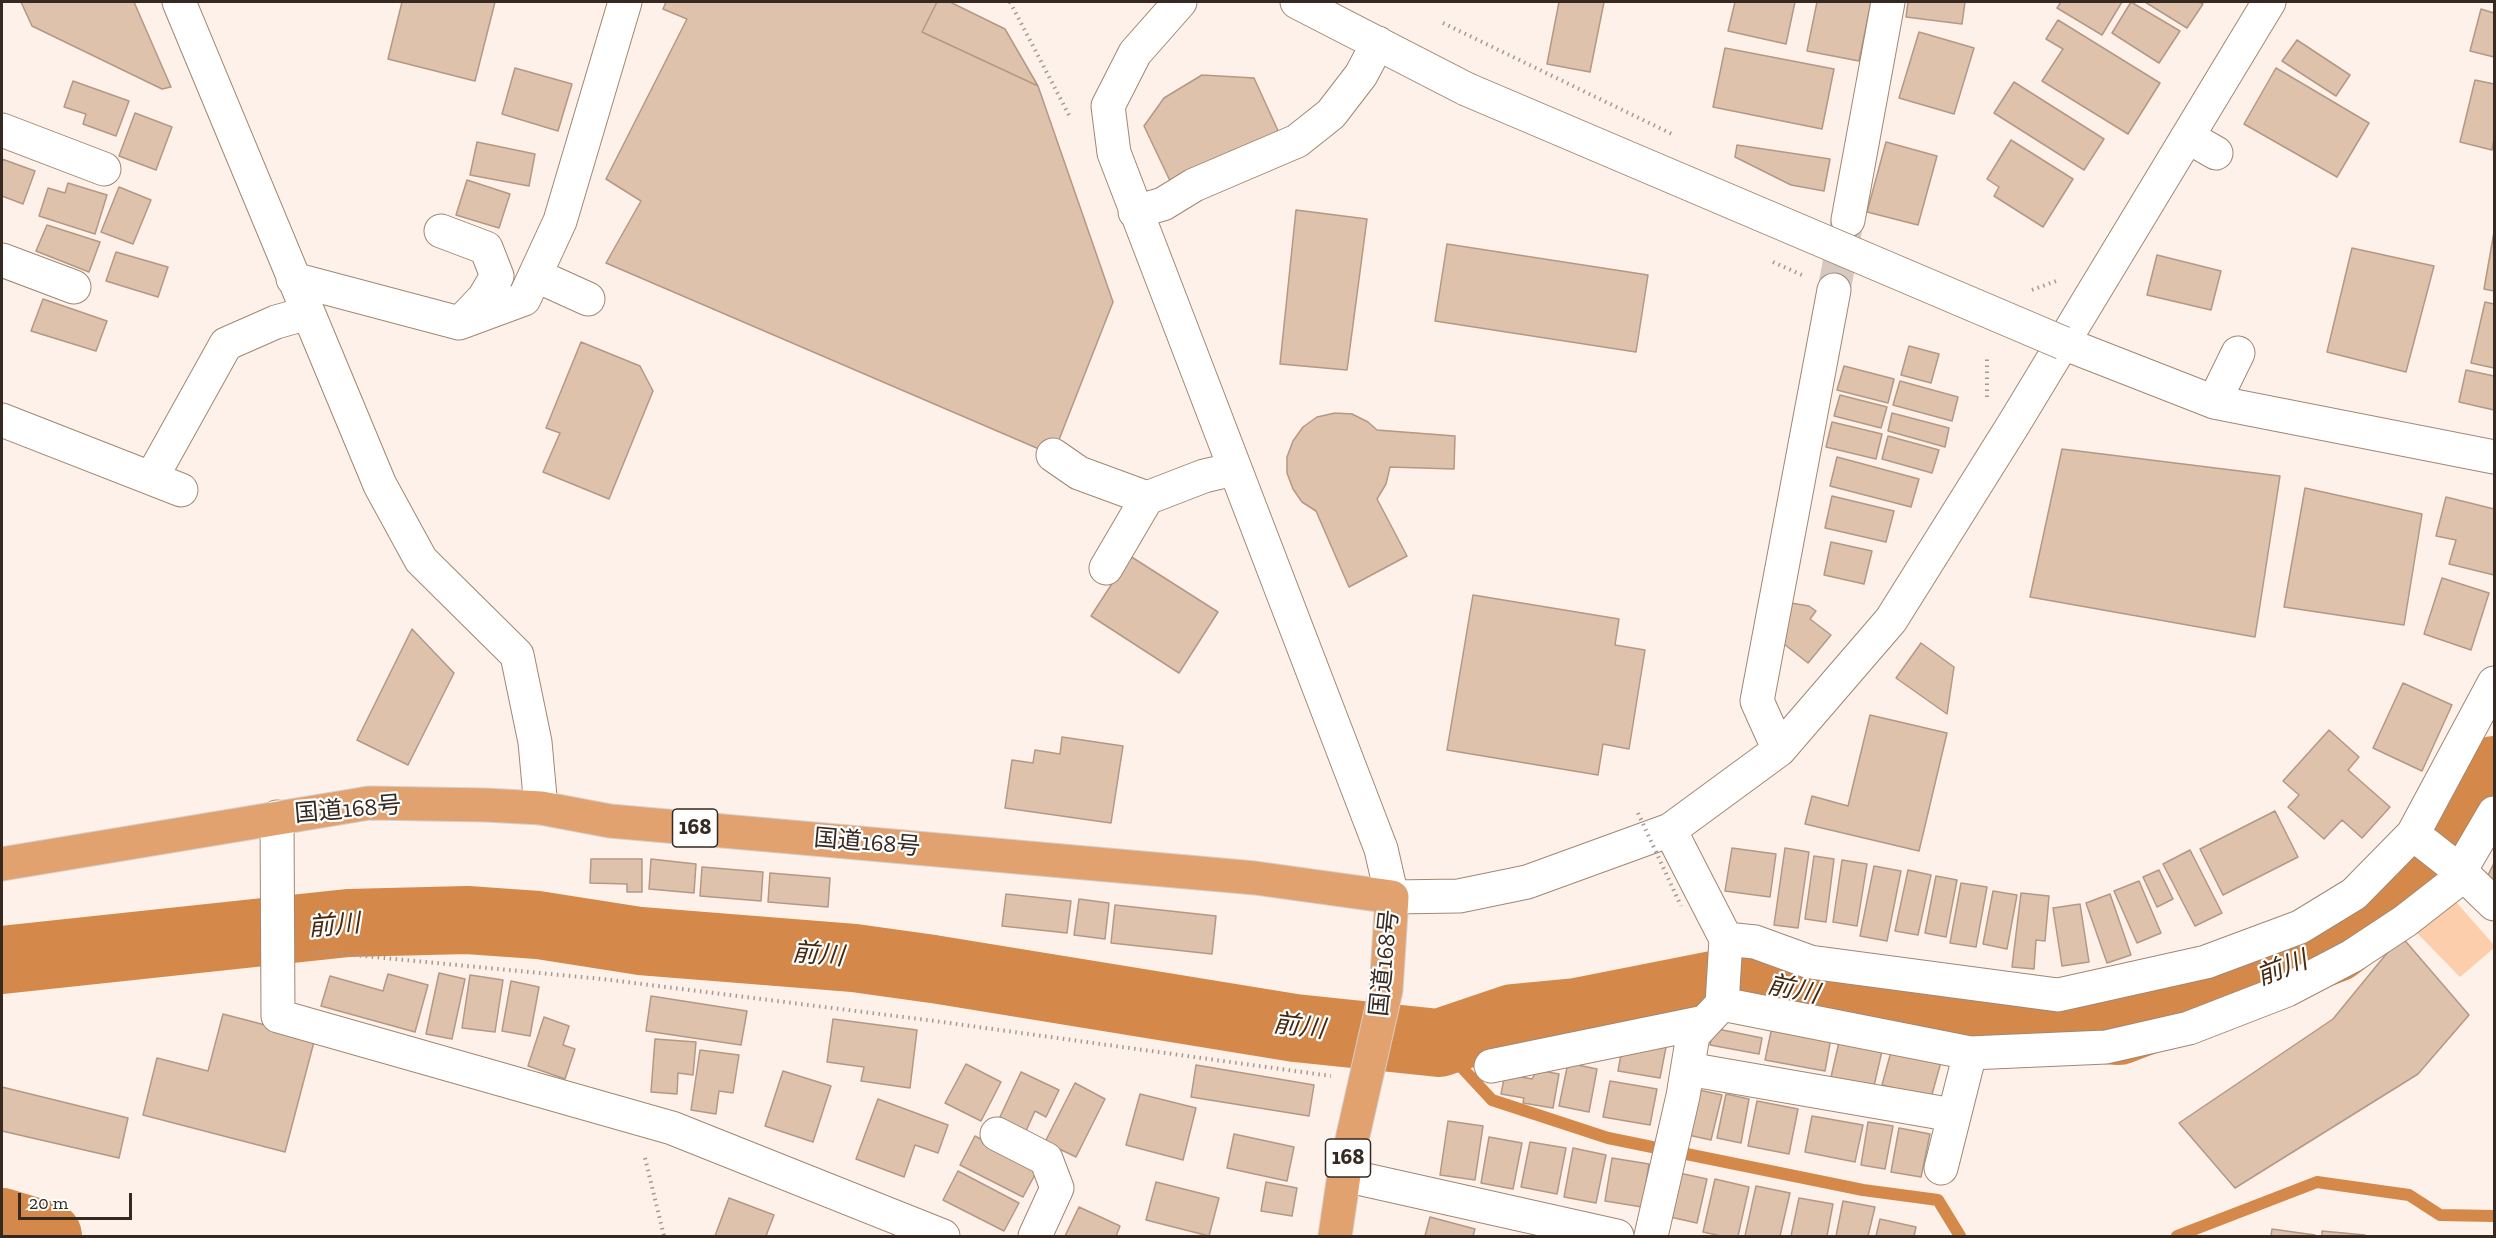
<!DOCTYPE html>
<html>
<head>
<meta charset="utf-8">
<style>
	body { margin:0 }
	#map { position:relative; width:2496px; height:1238px; overflow:hidden; background:#fef1e9; font-family:"Zilla Slab",serif }
	canvas { display:block }
	.frame { position:absolute; inset:0; border:3px solid #352921; pointer-events:none }
	.scale { position:absolute; left:18px; top:1193px; width:114px; height:27px; box-sizing:border-box; border:3px solid #352921; border-top:0; padding-left:8px; font-size:18px; line-height:21px; white-space:nowrap; color:#352921; -webkit-text-stroke:4px #fff; paint-order:stroke }
</style>
</head>
<body>
<div id="map">
<canvas width="2496" height="1238"></canvas>
<div class="frame"></div>
<div class="scale">20 m</div>
</div>
<script>
const ctx = document.querySelector('canvas').getContext('2d');
ctx.lineJoin = 'round';
function fill(path, color) {
  ctx.fillStyle = color;
  ctx.fill(path, 'evenodd');
}
function toPath(rows) {
  const path = new Path2D();
  for (const r of rows) {
    path.moveTo(r[0], r[1]);
    for (let i = 2; i < r.length; i += 2) path.lineTo(r[i], r[i + 1]);
  }
  return path;
}
function trace(path, color, width, dash) {
  ctx.strokeStyle = color;
  ctx.lineWidth = width;
  ctx.lineCap = dash ? 'butt' : 'round';
  ctx.setLineDash(dash || []);
  ctx.stroke(path);
}
function drawText(font, color, halo, rows, align = 'center') {
  ctx.font = font + ' "Zilla Slab","Noto Sans JP",serif';
  ctx.lineWidth = 4.5;
  ctx.setLineDash([]);
  ctx.textBaseline = 'middle';
  ctx.strokeStyle = halo;
  ctx.fillStyle = color;
  for (const [text, x, y, turn = 0] of rows) {
    ctx.save();
    ctx.translate(x, y);
    ctx.rotate((+turn || 0) * Math.PI / 180);
    ctx.textAlign = isNaN(turn) ? turn : align;
    if (halo) ctx.strokeText(text, 0, 0);
    ctx.fillText(text, 0, 0);
    ctx.restore();
  }
}
fill(toPath([
	[2449,894,2494,945,2494,948,2460,977,2415,931]
]), '#fcceab');
trace(toPath([
	[1439,1043,1492,1100,1608,1138,1863,1190,1938,1200,1960,1236],
	[2177,1236,2317,1182,2409,1195,2440,1215,2494,1216]
]), '#d4894a', 12);
trace(toPath([
	[2,960,348,923,467,920,538,925,640,941,854,958,933,969,1295,1028,1439,1043,1513,1018,1576,1012,1743,979,1926,1018,2119,1031,2336,948,2421,882,2494,770],
	[2,1222,48,1236]
]), '#d4894a', 68);
const building = toPath([
	[21,2,134,2,171,87,162,89,32,26,21,2],
	[402,2,495,2,475,81,388,59,402,2],
	[666,2,937,2,922,32,1038,86,1113,302,1053,455,606,263,641,201,606,179,687,19,663,9,666,2],
	[937,2,950,2,1005,29,1038,86,922,32,937,2],
	[1559,2,1604,2,1590,72,1547,64,1559,2],
	[1735,2,1795,2,1786,44,1728,31,1735,2],
	[1817,2,1871,2,1859,61,1807,51,1817,2],
	[1908,2,1965,2,1962,24,1906,17,1908,2],
	[2061,2,2122,2,2102,35,2057,8,2061,2],
	[2131,2,2180,31,2159,63,2112,33,2131,2],
	[2145,2,2199,2,2203,4,2187,28,2145,2],
	[2481,9,2494,13,2494,57,2470,51,2481,9],
	[2058,20,2160,83,2128,134,2042,81,2063,49,2046,39,2058,20],
	[1919,32,1974,48,1954,114,1899,98,1919,32],
	[2297,40,2350,75,2336,96,2282,61,2297,40],
	[1725,48,1834,69,1822,129,1713,107,1725,48],
	[515,68,572,84,558,131,502,114,515,68],
	[2276,68,2369,123,2337,177,2244,124,2276,68],
	[1202,75,1254,78,1280,135,1172,185,1144,126,1164,98,1202,75],
	[2475,80,2494,84,2494,139,2492,150,2460,142,2475,80],
	[73,81,129,101,116,136,83,124,86,114,64,107,73,81],
	[2014,82,2104,139,2084,170,1994,113,2014,82],
	[135,113,172,127,156,170,119,156,135,113],
	[2011,140,2073,179,2043,227,1994,196,1999,187,1987,179,2011,140],
	[477,142,535,154,529,186,470,175,477,142],
	[1886,142,1937,156,1918,225,1867,212,1886,142],
	[1737,145,1830,159,1824,191,1791,185,1735,157,1737,145],
	[2,159,35,171,23,204,2,196,2,159],
	[467,180,510,194,499,228,456,215,467,180],
	[68,183,107,195,95,234,39,216,48,188,65,193,68,183],
	[119,187,151,200,133,244,101,232,119,187],
	[1296,210,1367,219,1347,370,1280,364,1296,210],
	[47,225,100,242,89,272,36,251,47,225],
	[2494,232,2494,291,2484,289,2494,232],
	[1447,244,1648,275,1636,352,1435,321,1447,244],
	[2352,248,2434,266,2406,372,2327,352,2352,248],
	[116,252,168,267,158,297,106,281,116,252],
	[2157,255,2221,271,2211,310,2147,295,2157,255],
	[43,299,107,321,96,351,31,331,43,299],
	[2485,302,2494,304,2494,368,2471,363,2485,302],
	[581,342,640,366,653,391,609,499,543,472,560,433,546,428,581,342],
	[1909,346,1939,354,1931,383,1901,375,1909,346],
	[1844,366,1894,379,1888,403,1837,390,1844,366],
	[2466,370,2494,376,2494,410,2459,402,2466,370],
	[1900,381,1958,397,1952,421,1893,405,1900,381],
	[1840,395,1887,407,1881,428,1834,416,1840,395],
	[1335,413,1352,414,1368,422,1377,430,1455,436,1454,469,1390,467,1386,484,1377,499,1407,556,1349,587,1316,511,1302,502,1293,489,1287,473,1287,457,1293,441,1303,427,1317,417,1335,413],
	[1892,413,1949,428,1945,447,1888,431,1892,413],
	[1832,422,1882,434,1876,459,1826,447,1832,422],
	[1888,436,1939,450,1932,473,1882,459,1888,436],
	[2062,449,2280,476,2255,637,2030,597,2062,449],
	[1837,457,1919,479,1911,507,1830,486,1837,457],
	[2305,488,2422,514,2404,625,2284,607,2305,488],
	[1832,496,1894,511,1886,542,1825,528,1832,496],
	[2446,497,2494,509,2494,575,2449,564,2456,540,2436,536,2446,497],
	[1831,542,1872,551,1864,584,1824,575,1831,542],
	[1130,556,1218,612,1179,673,1091,616,1130,556],
	[2442,578,2489,593,2471,650,2424,634,2442,578],
	[1473,595,1619,619,1615,645,1645,650,1629,749,1603,744,1598,775,1447,750,1473,595],
	[1785,602,1809,606,1816,611,1810,619,1831,635,1808,663,1779,640,1785,602],
	[412,629,454,673,408,765,357,740,412,629],
	[1921,643,1954,667,1947,714,1896,678,1921,643],
	[2403,683,2452,705,2422,771,2373,748,2403,683],
	[1870,715,1947,733,1919,851,1805,824,1812,796,1848,806,1870,715],
	[2329,730,2359,757,2348,770,2390,807,2362,838,2342,820,2324,839,2288,807,2299,795,2283,781,2329,730],
	[1062,737,1123,746,1111,823,1005,808,1012,760,1033,763,1035,750,1060,754,1062,737],
	[2275,811,2298,857,2223,895,2200,849,2275,811],
	[1732,848,1776,854,1770,897,1725,891,1732,848],
	[1785,848,1809,852,1798,928,1774,925,1785,848],
	[2190,850,2222,913,2195,926,2163,864,2190,850],
	[1814,856,1834,859,1826,922,1805,919,1814,856],
	[591,859,642,859,642,892,627,892,627,884,590,883,591,859],
	[651,859,696,864,694,893,649,889,651,859],
	[1842,860,1867,864,1857,926,1833,922,1842,860],
	[2494,863,2494,881,2487,877,2494,863],
	[1874,866,1901,871,1887,941,1860,936,1874,866],
	[702,867,763,872,761,901,700,896,702,867],
	[1908,870,1931,875,1918,935,1895,931,1908,870],
	[2159,870,2173,899,2157,907,2143,877,2159,870],
	[770,873,830,878,828,907,768,902,770,873],
	[1936,876,1957,880,1946,937,1925,933,1936,876],
	[2139,881,2161,933,2137,943,2114,891,2139,881],
	[1961,883,1987,887,1976,947,1950,943,1961,883],
	[1993,891,2017,895,2007,949,1983,944,1993,891],
	[2021,893,2049,896,2045,941,2036,940,2034,969,2012,967,2021,893],
	[1006,894,1071,901,1067,933,1002,926,1006,894],
	[2110,894,2131,955,2107,963,2086,903,2110,894],
	[1079,899,1109,903,1105,939,1074,935,1079,899],
	[2080,904,2089,962,2062,966,2053,908,2080,904],
	[1115,905,1216,916,1212,954,1111,943,1115,905],
	[2401,936,2469,1015,2418,1074,2235,1188,2179,1123,2333,1019,2401,936],
	[439,973,465,979,452,1039,426,1034,439,973],
	[388,974,428,985,415,1032,321,1006,330,976,383,991,388,974],
	[470,975,503,980,495,1032,462,1028,470,975],
	[511,981,539,987,530,1036,502,1031,511,981],
	[651,996,747,1011,741,1045,646,1031,651,996],
	[223,1014,315,1038,285,1152,143,1115,157,1058,208,1071,223,1014],
	[544,1017,569,1026,563,1045,575,1049,565,1079,528,1066,544,1017],
	[833,1019,917,1030,910,1088,861,1081,864,1067,827,1062,833,1019],
	[1772,1027,1831,1038,1825,1071,1765,1060,1772,1027],
	[1713,1028,1762,1038,1759,1054,1710,1045,1713,1028],
	[655,1039,696,1042,693,1075,678,1073,677,1094,651,1092,655,1039],
	[1667,1042,1660,1078,1618,1071,1622,1049,1667,1042],
	[1839,1042,1882,1051,1874,1086,1831,1077,1839,1042],
	[1892,1048,1941,1062,1931,1098,1882,1085,1892,1048],
	[700,1050,739,1055,733,1093,719,1091,716,1114,691,1110,700,1050],
	[1568,1063,1597,1069,1589,1112,1559,1106,1568,1063],
	[966,1064,1001,1082,981,1121,945,1103,966,1064],
	[1196,1065,1314,1085,1309,1116,1191,1097,1196,1065],
	[1537,1070,1559,1074,1553,1108,1523,1103,1524,1098,1501,1094,1505,1074,1532,1079,1537,1070],
	[783,1071,831,1086,813,1142,765,1126,783,1071],
	[1021,1072,1059,1090,1046,1117,1035,1111,1026,1131,999,1119,1021,1072],
	[1610,1081,1657,1089,1650,1125,1603,1117,1610,1081],
	[1075,1083,1105,1099,1076,1157,1045,1142,1075,1083],
	[2,1087,128,1118,119,1158,2,1131,2,1087],
	[1699,1090,1722,1095,1711,1140,1688,1135,1699,1090],
	[1140,1094,1196,1108,1183,1160,1126,1145,1140,1094],
	[1726,1094,1749,1099,1741,1143,1717,1138,1726,1094],
	[878,1099,948,1125,938,1153,915,1145,904,1177,856,1159,878,1099],
	[1757,1101,1798,1109,1789,1154,1748,1146,1757,1101],
	[1812,1116,1863,1125,1855,1162,1805,1152,1812,1116],
	[1448,1121,1483,1126,1475,1180,1440,1175,1448,1121],
	[1868,1122,1893,1126,1885,1169,1861,1165,1868,1122],
	[1899,1128,1930,1134,1921,1177,1891,1172,1899,1128],
	[1234,1134,1294,1147,1287,1181,1227,1168,1234,1134],
	[975,1136,1038,1169,1023,1197,960,1165,975,1136],
	[1489,1137,1522,1143,1513,1189,1481,1183,1489,1137],
	[1530,1142,1566,1148,1557,1194,1521,1187,1530,1142],
	[1573,1148,1606,1155,1596,1203,1564,1197,1573,1148],
	[1612,1158,1649,1164,1642,1207,1605,1201,1612,1158],
	[958,1171,1019,1203,1004,1231,943,1200,958,1171],
	[1679,1173,1707,1179,1697,1223,1670,1217,1679,1173],
	[1715,1179,1749,1187,1738,1236,1721,1236,1703,1232,1715,1179],
	[1156,1182,1219,1198,1209,1236,1146,1220,1156,1182],
	[1266,1182,1297,1188,1292,1216,1261,1211,1266,1182],
	[1756,1186,1790,1193,1780,1236,1745,1236,1756,1186],
	[729,1198,774,1215,766,1236,715,1236,729,1198],
	[1799,1198,1833,1204,1827,1236,1791,1236,1799,1198],
	[1843,1201,1875,1207,1868,1236,1836,1236,1843,1201],
	[1079,1207,1120,1226,1116,1236,1065,1236,1079,1207],
	[1430,1217,1475,1229,1473,1236,1425,1236,1430,1217],
	[1880,1219,1916,1227,1914,1236,1876,1236,1880,1219],
	[2272,1229,2315,1235,2315,1236,2271,1236,2272,1229],
	[2322,1231,2365,1235,2365,1236,2322,1236,2322,1231]
]);
fill(building, '#dfc2ac');
trace(building, '#b49883', 1.5);
trace(toPath([
	[1834,290,1847,222]
]), '#d6c9c1', 33, [33, 16]);
const minor = toPath([
	[179,2,380,485,421,560,517,655,535,742,541,808],
	[1180,2,1135,53,1108,106,1114,153,1381,849,1392,897,1459,896,1527,882,1670,830,1779,750,1891,620,2015,422,2269,2],
	[1297,2,1466,89],
	[2,130,104,169],
	[2188,137,2216,153],
	[1135,212,1163,204,1194,185,1297,141,1331,114,1361,75,1378,43],
	[1848,220,1888,2],
	[441,231,486,248,497,276,484,298,463,320],
	[2,260,74,287],
	[535,275,588,299],
	[293,279,459,323,524,299,560,221,625,2],
	[2063,343,2214,402,2494,457],
	[2214,402,2238,353],
	[2,420,181,490],
	[1053,455,1079,473,1147,498],
	[152,477,226,344,276,322,308,313],
	[1106,568,1147,498,1204,476,1234,469],
	[1779,750,1757,701,1834,290],
	[277,817,278,1016,672,1128,943,1236],
	[1670,830,1726,939,1755,942,1810,962,2058,995,2206,962,2300,927,2354,894,2413,834,2494,683],
	[2413,834,2460,871,2494,904],
	[2460,871,2494,813],
	[1722,1004,1726,939],
	[1491,1066,1705,1022],
	[1688,1069,1953,1115],
	[997,1134,1046,1159,1057,1188,1035,1236],
	[1941,1168,1970,1053],
	[1344,1175,1617,1236],
	[1651,1236,1683,1096,1693,1035,1722,1004,1970,1053,2106,1047,2189,1028,2287,990,2352,956,2405,921,2464,875]
]);
const highway = toPath([
	[2,864,369,803,485,805,541,808,610,821,1255,878,1392,897,1386,990,1344,1175,1335,1236]
]);
trace(minor, '#a28772', 35);
trace(highway, '#d3d0ce', 35);
trace(toPath([
	[1010,2,1069,115],
	[1443,23,1674,135],
	[1773,262,1802,275],
	[2032,290,2056,281],
	[1987,397,1987,356],
	[312,951,602,979,935,1021,1331,1076],
	[645,1158,664,1236]
]), '#a69991', 4, [1.5, 4.5]);
trace(minor, '#fff', 33);
trace(highway, '#e2a26f', 33);
const minorBridge = toPath([
	[1466,89,2063,343]
]);
trace(minorBridge, '#a28772', 35, []);
trace(toPath([
	[1638,813,1681,906]
]), '#a69991', 4, [1.5, 4.5]);
trace(minorBridge, '#fff', 33);
for (const [x, y, w] of [
	[695,828,45],
	[1348,1158,45]
]) {
  const box = new Path2D();
  box.roundRect(x - w / 2, y - 19, w, 38, 4.5);
  ctx.fillStyle = '#fff';
  ctx.fill(box);
  trace(box, '#352921', 1.5);
}
drawText('bold 22px', '#352921', null, [
	["168",695,828],
	["168",1348,1158]
]);
drawText('24px', '#352921', '#fff', [
	["国道168号",348,810,-5],
	["国道168号",867,843,5],
	["国道168号",1385,963,-84]
]);
drawText('italic 26px', '#48290e', '#fff', [
	["前川",334,926,-5],
	["前川",818,955,5],
	["前川",2282,969,-21],
	["前川",1793,990,12],
	["前川",1299,1027,7]
]);
</script>
</body>
</html>
